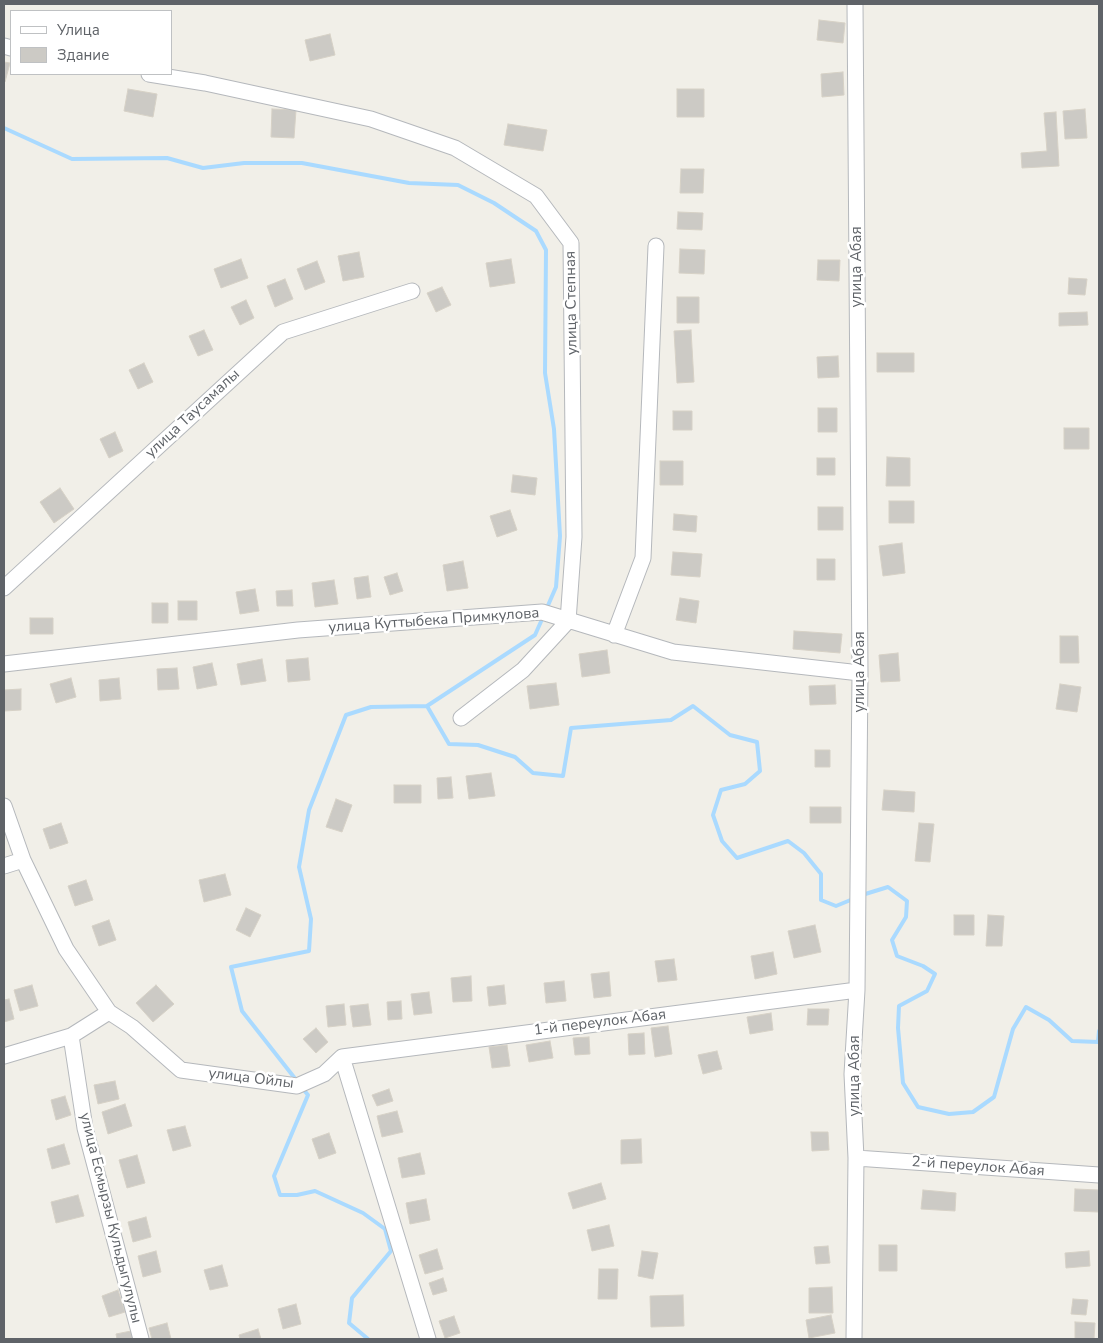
<!DOCTYPE html>
<html>
<head>
<meta charset="utf-8">
<style>
	body { margin:0 }
	#map { position:relative; width:1103px; height:1343px; overflow:hidden; background:#f1efe8; font-family:"Nunito Sans",sans-serif }
	canvas { display:block }
	.frame { position:absolute; inset:0; border:5px solid #5f6368; pointer-events:none }
	.legend { position:absolute; left:10px; top:10px; width:162px; height:65px; box-sizing:border-box; background:#fff; border:1px solid #bfc1c3; margin:0; padding:6px 9px; list-style:none; font-size:15px; color:#5f6368 }
	.legend li { display:flex; align-items:center; gap:10px; height:25px }
	.legend b { width:25px; border:1px solid #bfc1c3 }
</style>
</head>
<body>
<div id="map">
<canvas width="1103" height="1343"></canvas>
<div class="frame"></div>
<ul class="legend">
<li><b style="height:6px;background:#fff"></b>Улица</li>
<li><b style="height:14px;background:#cccac5"></b>Здание</li>
</ul>
</div>
<script>
const ctx = document.querySelector('canvas').getContext('2d');
ctx.lineJoin = 'round';
function toPath(rows) {
  const path = new Path2D();
  for (const r of rows) {
    path.moveTo(r[0], r[1]);
    for (let i = 2; i < r.length; i += 2) path.lineTo(r[i], r[i + 1]);
  }
  return path;
}
function trace(path, color, width, dash) {
  ctx.strokeStyle = color;
  ctx.lineWidth = width;
  ctx.lineCap = dash ? 'butt' : 'round';
  ctx.setLineDash(dash || []);
  ctx.stroke(path);
}
function fill(path, color) {
  ctx.fillStyle = color;
  ctx.fill(path, 'evenodd');
}
function drawText(font, color, halo, rows, align = 'center') {
  ctx.font = font + ' "Nunito Sans",sans-serif';
  ctx.lineWidth = 5;
  ctx.setLineDash([]);
  ctx.textBaseline = 'middle';
  ctx.strokeStyle = halo;
  ctx.fillStyle = color;
  for (const [text, x, y, turn = 0] of rows) {
    ctx.save();
    ctx.translate(x, y);
    ctx.rotate((+turn || 0) * Math.PI / 180);
    ctx.textAlign = isNaN(turn) ? turn : align;
    if (halo) ctx.strokeText(text, 0, 0);
    ctx.fillText(text, 0, 0);
    ctx.restore();
  }
}
trace(toPath([
	[4,128,72,159,167,158,203,168,244,163,302,163,409,183,458,185,494,203,536,231,546,250,545,373,554,429,560,536,556,587,546,610],
	[427,706,449,744,478,745,515,757,533,773,563,776,571,728,671,720,693,706,730,735,757,742,760,771,745,784,721,790,713,815,722,841,737,858,788,841,804,853,821,874,821,900,836,906,853,899],
	[862,895,888,887,907,901,906,917,892,940,897,956,923,966,935,974,927,991,899,1006,898,1028,903,1083,918,1107,949,1114,973,1112,994,1097,1013,1029,1026,1007,1049,1020,1072,1041,1098,1042,1099,1031],
	[297,1081,242,1011,231,967,309,951,311,919,299,867,309,810,346,715,371,707,427,706,535,635,543,617],
	[303,1089,308,1095,274,1176,280,1195,297,1195,315,1191,363,1213,385,1229,391,1251,352,1298,349,1323,368,1339]
]), '#aadaff', 4);
const building = toPath([
	[819,20,845,23,843,43,817,40,819,20],
	[330,34,335,55,310,61,305,40,330,34],
	[4,62,10,63,5,82,4,82,4,62],
	[843,72,844,95,822,97,821,74,843,72],
	[128,89,157,94,153,117,124,111,128,89],
	[677,89,704,89,704,117,677,117,677,89],
	[272,109,296,110,294,138,271,137,272,109],
	[1085,109,1087,138,1065,139,1063,111,1085,109],
	[1056,112,1059,166,1022,168,1021,153,1047,151,1044,113,1056,112],
	[508,124,547,130,543,151,504,145,508,124],
	[681,169,704,169,703,193,680,193,681,169],
	[678,212,703,213,702,230,677,229,678,212],
	[680,249,705,250,704,274,679,273,680,249],
	[359,252,364,277,343,281,338,256,359,252],
	[241,259,248,278,221,288,214,269,241,259],
	[511,259,515,283,490,287,486,263,511,259],
	[818,260,840,260,839,281,817,280,818,260],
	[317,261,325,282,305,290,297,269,317,261],
	[1069,278,1087,279,1085,295,1068,294,1069,278],
	[285,279,293,299,275,307,267,286,285,279],
	[442,287,451,305,436,312,427,293,442,287],
	[677,297,699,297,699,323,677,323,677,297],
	[246,300,254,318,240,325,231,307,246,300],
	[1087,312,1088,325,1059,326,1059,313,1087,312],
	[204,330,213,350,198,356,189,336,204,330],
	[691,330,694,382,677,383,674,331,691,330],
	[877,353,914,353,914,372,877,372,877,353],
	[838,356,839,377,818,378,817,357,838,356],
	[144,363,153,382,138,389,129,370,144,363],
	[818,408,837,408,837,432,818,432,818,408],
	[673,411,692,411,692,430,673,430,673,411],
	[1064,428,1089,428,1089,449,1064,449,1064,428],
	[115,432,123,451,109,458,100,439,115,432],
	[887,457,910,458,910,486,886,486,887,457],
	[817,458,835,458,835,475,817,475,817,458],
	[660,461,683,461,683,485,660,485,660,461],
	[513,475,537,478,535,495,511,492,513,475],
	[60,488,74,509,54,523,40,502,60,488],
	[889,501,914,501,914,523,889,523,889,501],
	[818,507,843,507,843,530,818,530,818,507],
	[510,510,517,530,497,537,490,516,510,510],
	[674,514,697,516,696,532,673,530,674,514],
	[902,543,905,573,883,576,879,546,902,543],
	[673,552,702,554,700,577,671,575,673,552],
	[817,559,835,559,835,580,817,580,817,559],
	[463,561,468,588,447,591,443,565,463,561],
	[397,573,403,591,390,595,384,577,397,573],
	[368,576,371,597,357,599,354,578,368,576],
	[334,580,338,604,315,607,312,583,334,580],
	[255,589,259,611,240,614,236,592,255,589],
	[292,590,293,606,277,606,276,591,292,590],
	[680,598,699,601,696,623,676,620,680,598],
	[178,601,197,601,197,620,178,620,178,601],
	[152,603,168,603,168,623,152,623,152,603],
	[30,618,53,618,53,634,30,634,30,618],
	[794,631,842,634,840,653,793,649,794,631],
	[1060,636,1078,636,1079,663,1060,663,1060,636],
	[607,650,610,673,582,677,579,654,607,650],
	[898,653,900,681,881,682,879,655,898,653],
	[308,658,310,680,288,682,286,660,308,658],
	[262,659,266,681,241,685,237,664,262,659],
	[212,663,217,685,197,689,193,667,212,663],
	[177,668,179,689,158,690,157,669,177,668],
	[71,678,76,697,56,703,50,684,71,678],
	[119,678,121,699,100,701,99,680,119,678],
	[556,683,559,705,530,709,527,686,556,683],
	[1060,684,1081,687,1077,712,1056,709,1060,684],
	[835,685,836,704,810,705,809,686,835,685],
	[21,689,21,710,4,711,4,690,21,689],
	[815,750,830,750,830,767,815,767,815,750],
	[491,773,495,796,469,799,466,776,491,773],
	[451,777,453,798,438,799,437,778,451,777],
	[394,785,421,785,421,803,394,803,394,785],
	[884,790,915,792,914,812,882,810,884,790],
	[336,799,352,805,342,832,326,827,336,799],
	[810,807,841,807,841,823,810,823,810,807],
	[61,823,68,843,50,849,43,829,61,823],
	[919,823,934,824,930,862,915,861,919,823],
	[225,874,231,895,204,902,199,880,225,874],
	[86,880,93,900,75,906,68,886,86,880],
	[246,908,261,915,250,937,236,930,246,908],
	[954,915,974,915,974,935,954,935,954,915],
	[988,915,1004,916,1002,946,986,946,988,915],
	[109,920,116,940,99,946,92,926,109,920],
	[815,925,821,952,794,958,788,931,815,925],
	[773,952,777,974,755,979,751,956,773,952],
	[674,959,677,980,658,982,655,961,674,959],
	[609,972,611,996,594,998,591,974,609,972],
	[471,976,472,1001,453,1002,451,978,471,976],
	[564,981,566,1001,546,1003,544,983,564,981],
	[32,985,38,1006,20,1011,14,990,32,985],
	[156,985,174,1004,153,1022,136,1003,156,985],
	[504,985,506,1004,489,1006,487,987,504,985],
	[429,992,432,1013,414,1015,411,994,429,992],
	[9,999,14,1019,4,1022,4,1000,9,999],
	[401,1001,402,1019,388,1020,387,1002,401,1001],
	[344,1004,346,1025,328,1027,326,1006,344,1004],
	[368,1004,371,1025,353,1027,350,1006,368,1004],
	[808,1009,829,1009,828,1025,807,1025,808,1009],
	[771,1013,773,1030,750,1034,747,1017,771,1013],
	[668,1026,672,1054,655,1057,651,1028,668,1026],
	[316,1028,328,1042,316,1053,303,1039,316,1028],
	[644,1033,645,1054,629,1055,628,1034,644,1033],
	[589,1037,590,1054,575,1055,573,1038,589,1037],
	[550,1041,553,1058,529,1062,526,1045,550,1041],
	[507,1045,510,1066,492,1068,489,1047,507,1045],
	[717,1051,722,1069,703,1074,698,1055,717,1051],
	[115,1081,119,1099,98,1104,94,1085,115,1081],
	[389,1089,393,1101,377,1106,372,1095,389,1089],
	[65,1096,71,1115,56,1120,51,1100,65,1096],
	[125,1104,132,1126,108,1134,102,1112,125,1104],
	[397,1111,403,1132,382,1137,377,1116,397,1111],
	[185,1126,191,1146,173,1151,167,1130,185,1126],
	[811,1132,828,1132,829,1150,812,1151,811,1132],
	[329,1133,336,1153,319,1159,312,1139,329,1133],
	[641,1139,642,1163,621,1164,621,1140,641,1139],
	[64,1144,70,1164,52,1169,47,1149,64,1144],
	[420,1153,425,1174,402,1178,398,1158,420,1153],
	[137,1155,145,1183,127,1188,119,1160,137,1155],
	[601,1183,606,1199,573,1209,568,1193,601,1183],
	[1075,1189,1099,1190,1098,1212,1074,1211,1075,1189],
	[923,1190,956,1193,955,1211,921,1209,923,1190],
	[78,1195,84,1216,56,1223,51,1202,78,1195],
	[426,1199,430,1220,410,1224,406,1203,426,1199],
	[146,1217,151,1237,133,1242,128,1222,146,1217],
	[609,1225,614,1246,592,1251,587,1230,609,1225],
	[879,1245,897,1245,897,1271,879,1271,879,1245],
	[828,1246,830,1263,816,1264,814,1247,828,1246],
	[437,1249,443,1269,425,1274,419,1255,437,1249],
	[156,1251,161,1272,143,1277,138,1256,156,1251],
	[642,1251,658,1253,653,1279,638,1276,642,1251],
	[1089,1251,1090,1266,1066,1268,1065,1253,1089,1251],
	[222,1265,228,1286,210,1290,204,1270,222,1265],
	[599,1269,618,1269,617,1299,598,1299,599,1269],
	[443,1278,447,1291,433,1295,429,1283,443,1278],
	[832,1287,833,1313,809,1313,809,1288,832,1287],
	[118,1290,125,1312,109,1317,102,1296,118,1290],
	[683,1295,684,1326,651,1327,650,1296,683,1295],
	[1073,1299,1088,1300,1086,1315,1071,1314,1073,1299],
	[296,1304,301,1324,283,1329,278,1309,296,1304],
	[831,1315,835,1333,809,1338,806,1320,831,1315],
	[454,1316,460,1333,445,1338,439,1321,454,1316],
	[1075,1322,1095,1323,1094,1339,1075,1339,1075,1322],
	[167,1323,171,1339,152,1339,149,1328,167,1323],
	[258,1329,261,1339,240,1339,239,1335,258,1329],
	[131,1331,133,1339,117,1339,116,1334,131,1331]
]);
fill(building, '#cccac5');
trace(building, '#d6d1c6', 1);
const minor = toPath([
	[4,46,11,48],
	[149,74,205,83,371,119,455,148,536,196,571,243,574,537,568,621,523,670,461,718],
	[4,588,283,332,412,291],
	[614,635,643,558,656,246],
	[4,664,298,630,542,612,673,652,860,673],
	[4,806,23,860,66,949,109,1012,132,1027,181,1070,297,1086,324,1074,342,1057,428,1339],
	[4,866,23,860],
	[109,1012,71,1036,85,1128,141,1339],
	[4,1056,71,1036],
	[342,1057,857,990],
	[856,1158,1099,1175],
	[854,1339,856,1158,852,1074,857,990,860,673,855,4]
]);
trace(minor, '#b5b8bc', 17);
trace(minor, '#fff', 15);
drawText('15px', '#5f6368', '#fff', [
	["улица Абая",857,267,-90],
	["улица Степная",572,303,-91],
	["улица Таусамалы",193,414,-43],
	["улица Куттыбека Примкулова",434,621,-4],
	["улица Абая",860,672,-90],
	["1-й переулок Абая",600,1023,-7],
	["улица Абая",855,1076,-90],
	["улица Ойлы",251,1079,7],
	["2-й переулок Абая",978,1167,4],
	["улица Есмырзы Кульдыгулулы",110,1218,76]
]);
</script>
</body>
</html>
